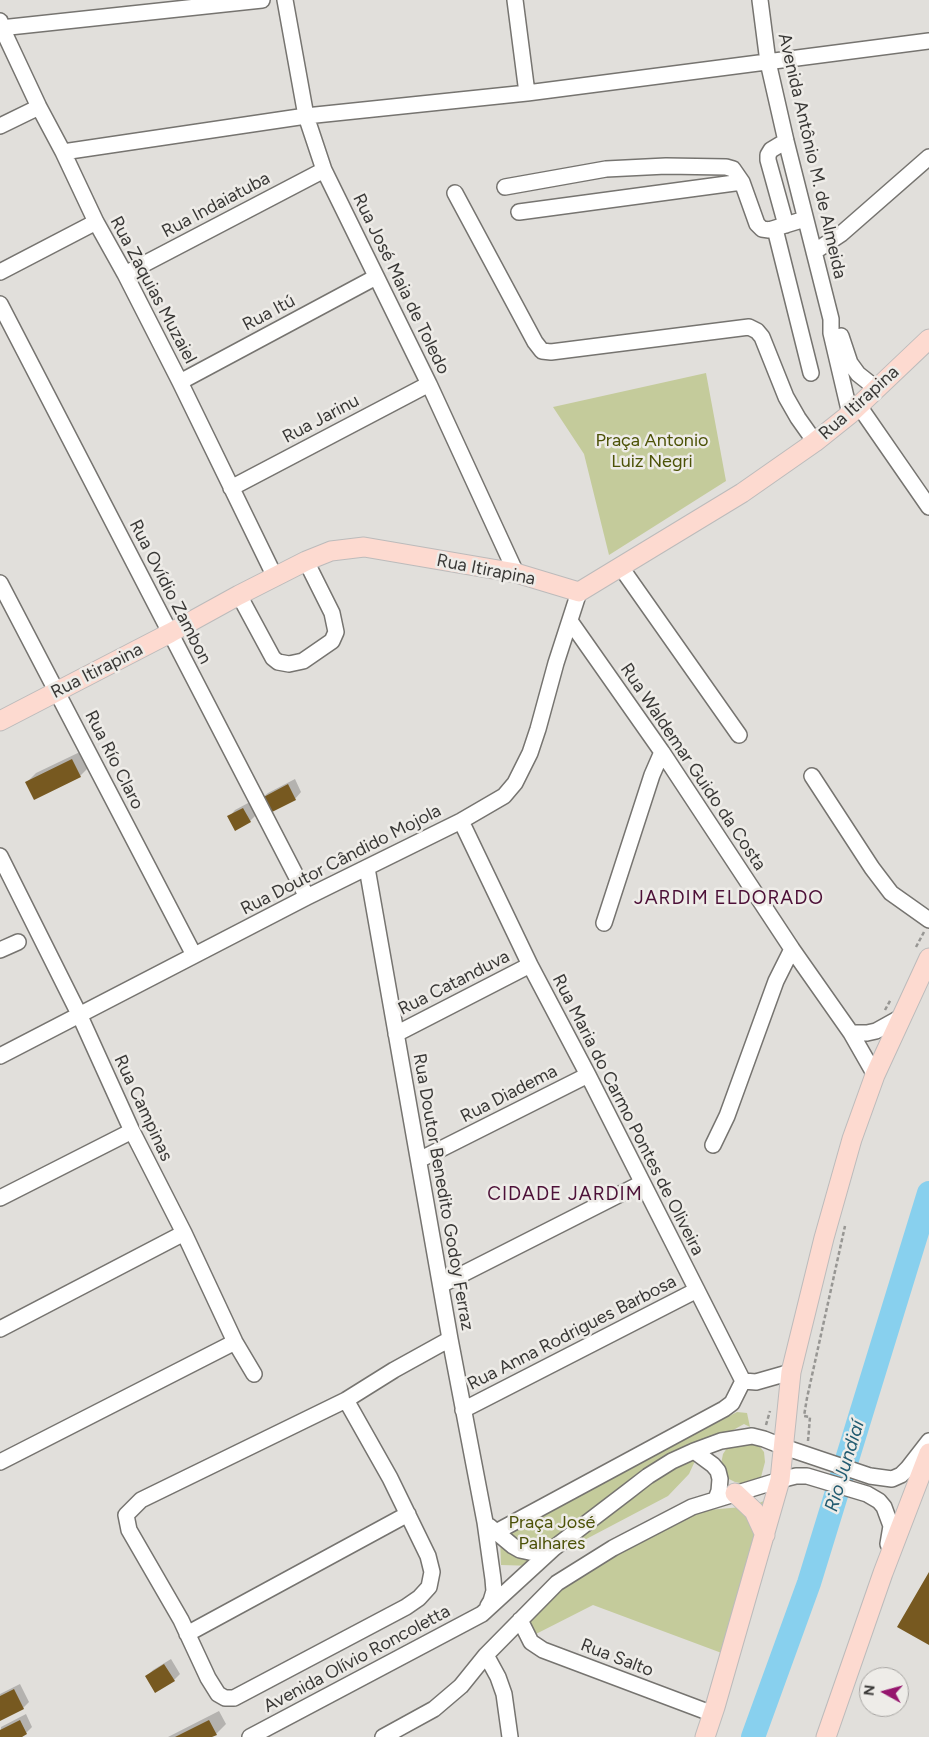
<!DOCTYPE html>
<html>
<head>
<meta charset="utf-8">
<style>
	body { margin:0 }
	#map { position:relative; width:929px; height:1737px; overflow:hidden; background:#e1dfdb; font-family:Figtree,sans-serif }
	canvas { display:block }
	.north { position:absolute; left:859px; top:1667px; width:50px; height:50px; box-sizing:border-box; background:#eeece8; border:1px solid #a6a4a1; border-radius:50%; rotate:277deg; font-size:14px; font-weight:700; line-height:20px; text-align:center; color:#393836 }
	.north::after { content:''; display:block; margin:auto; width:18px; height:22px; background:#95156d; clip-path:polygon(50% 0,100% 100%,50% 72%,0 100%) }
</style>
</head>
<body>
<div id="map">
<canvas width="929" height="1737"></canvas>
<div class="north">N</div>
</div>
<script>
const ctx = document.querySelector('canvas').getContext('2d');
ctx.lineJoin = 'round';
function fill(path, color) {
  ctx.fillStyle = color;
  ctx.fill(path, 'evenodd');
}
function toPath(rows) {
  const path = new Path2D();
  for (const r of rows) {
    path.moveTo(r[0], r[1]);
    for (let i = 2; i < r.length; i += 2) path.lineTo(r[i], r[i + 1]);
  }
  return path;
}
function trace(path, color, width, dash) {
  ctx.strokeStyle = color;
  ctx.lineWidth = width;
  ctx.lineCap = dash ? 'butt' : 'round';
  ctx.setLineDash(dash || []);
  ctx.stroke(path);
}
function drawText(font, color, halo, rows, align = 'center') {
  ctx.font = font + ' Figtree,sans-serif';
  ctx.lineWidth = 5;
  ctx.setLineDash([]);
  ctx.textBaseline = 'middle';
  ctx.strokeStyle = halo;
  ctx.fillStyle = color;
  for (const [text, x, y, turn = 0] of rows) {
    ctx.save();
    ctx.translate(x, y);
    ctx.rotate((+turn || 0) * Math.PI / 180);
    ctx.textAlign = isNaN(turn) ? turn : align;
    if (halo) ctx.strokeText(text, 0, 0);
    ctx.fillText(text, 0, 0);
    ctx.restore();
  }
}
fill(toPath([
	[706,373,726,481,609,555,584,454,553,407],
	[737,1412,747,1413,750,1427,744,1424,701,1448,689,1474,668,1496,535,1566,501,1565,500,1536],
	[756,1442,764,1452,765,1462,761,1477,750,1485,735,1482,725,1477,721,1464,723,1454,727,1448,731,1444],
	[770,1498,727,1655,593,1605,532,1636,527,1626,560,1588,593,1566,697,1511,753,1506]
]), '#c4cb9b');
fill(toPath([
	[82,751,90,766,80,776,27,782,36,773],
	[295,779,301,792,295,799,261,799,268,793],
	[250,802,256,815,250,821,229,817,235,810],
	[171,1659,180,1674,174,1680,147,1676,153,1670],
	[20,1684,29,1702,23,1708,0,1720,0,1694],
	[219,1711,226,1724,216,1734,210,1737,168,1737],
	[26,1714,32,1727,26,1733,19,1737,0,1737,1,1727]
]), '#0003');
trace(toPath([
	[753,1737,809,1583,929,1193]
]), '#88d0ee', 24);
fill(toPath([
	[72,759,81,777,34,800,25,782],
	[288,784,296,800,268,814,260,799],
	[243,808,251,822,235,831,227,816],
	[929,1572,929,1645,897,1627],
	[164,1664,175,1681,155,1693,145,1676],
	[14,1689,24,1709,0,1721,0,1696],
	[20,1720,27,1734,22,1737,0,1737,0,1730],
	[209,1720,217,1735,212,1737,175,1737]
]), '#775920');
const minor = toPath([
	[285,0,306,116,324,170,429,384,516,573],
	[515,0,527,93],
	[760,0,768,62,786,141,831,319,831,333,850,414],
	[0,21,2,28,39,107,63,152,96,222,125,274,180,382,275,577],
	[0,28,262,0],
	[0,126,39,107],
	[786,141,771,150,768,155,768,160,786,225],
	[63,152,306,116,527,93,929,41],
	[505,187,606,169,666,166,726,167,733,169,742,182,757,224,762,229,769,230,805,219],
	[455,193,535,342,542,351,551,352,749,327,757,331,762,337,786,397,798,418,815,442],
	[519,212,742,182],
	[775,229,811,373],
	[814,252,841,234,929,157],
	[0,272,96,222],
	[125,274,324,170],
	[0,304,307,897],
	[841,336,850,363,858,374,877,389],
	[180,382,376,277],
	[859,406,929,507],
	[231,488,429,384],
	[620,566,739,735],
	[0,583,194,955],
	[239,595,273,658,278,662,289,664,303,661,332,641,336,632,332,613,306,561],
	[570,621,662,752,792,949,851,1033,875,1075],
	[812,776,872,868,891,893,929,920],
	[461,821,530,965,588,1075,743,1381],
	[0,856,79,1014,132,1131,184,1233,235,1342,254,1374],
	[367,868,450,1339,485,1522,493,1579,494,1591,491,1601,488,1606],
	[604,923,652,775,662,752],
	[0,950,18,942],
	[851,1033,867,1033,876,1031,903,1016],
	[396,1034,530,965],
	[0,1056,307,897,461,821,504,796,515,783,530,753,538,729,556,663,579,592],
	[713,1145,727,1116,776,981,792,949],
	[419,1160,588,1075],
	[0,1198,132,1131],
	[441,1285,642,1183],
	[0,1329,184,1233],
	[743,1381,756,1382,791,1372],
	[346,1400,390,1478,428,1556,432,1572,429,1587,419,1598,406,1607,234,1698,225,1698,218,1694,208,1678,181,1620,129,1530,126,1515,141,1500,346,1400,394,1370,450,1339],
	[463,1410,697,1290],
	[694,1451,713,1465,718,1471,720,1479,719,1491,716,1499],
	[0,1462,235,1342],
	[489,1526,513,1546,520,1550,534,1553,552,1549],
	[496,1532,724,1409,732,1403,743,1381],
	[520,1620,531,1642,543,1650,713,1714],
	[187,1634,408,1514],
	[486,1655,498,1677,504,1694,510,1737],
	[250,1737,482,1614,554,1548,626,1493,648,1476,672,1461,694,1451,721,1441,752,1436,764,1439,784,1447,870,1476,892,1479,901,1475,908,1468,929,1441],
	[383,1737,434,1709,461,1686,486,1655,557,1583,613,1548,692,1507,780,1480,796,1476,807,1476,867,1494,879,1501,884,1507,891,1526,888,1544]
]);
const major = toPath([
	[0,721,170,633,239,595,306,561,331,551,364,547,516,573,579,592,742,493,815,442,850,414,929,339],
	[735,1493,754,1511,765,1535],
	[705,1737,715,1707,780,1480,791,1372,824,1238,852,1139,875,1075,929,958],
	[826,1737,883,1573,929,1453]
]);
trace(minor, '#767470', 18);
trace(major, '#bcbbbb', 21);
trace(toPath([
	[916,947,924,932],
	[885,1010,891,999],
	[766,1425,770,1411],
	[808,1441,810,1417,804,1416,807,1398,845,1226]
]), '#979693', 2.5, [4, 2.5]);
trace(minor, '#fff', 15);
trace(major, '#fddad0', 19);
drawText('18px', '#393836', '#eeece8', [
	["Avenida Antônio M. de Almeida",812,156,77],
	["Rua Indaiatuba",216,205,-28],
	["Rua José Maia de Toledo",401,284,64],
	["Rua Zaquias Muzaiel",153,290,62],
	["Rua Itú",269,313,-28],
	["Rua Itirapina",859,403,-42],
	["Rua Jarinu",321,419,-28],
	["Rua Itirapina",486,570,11],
	["Rua Ovídio Zambon",170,592,63],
	["Rua Itirapina",97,671,-27],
	["Rua Río Claro",114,760,63],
	["Rua Waldemar Guido da Costa",693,767,56],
	["Rua Doutor Cândido Mojola",341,860,-27],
	["Rua Catanduva",454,983,-27],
	["Rua Diadema",509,1094,-27],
	["Rua Campinas",143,1108,65],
	["Rua Maria do Carmo Pontes de Oliveira",628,1115,63],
	["Rua Doutor Benedito Godoy Ferraz",443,1192,80],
	["Rua Anna Rodrigues Barbosa",572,1333,-27],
	["Rua Salto",617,1658,21],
	["Avenida Olívio Roncoletta",357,1659,-28]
]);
drawText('18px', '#4c5207', '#eeece8', [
	["Praça Antonio",652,441],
	["Luiz Negri",652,462],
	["Praça José",552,1523],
	["Palhares",552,1544]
]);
ctx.letterSpacing = '1px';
drawText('19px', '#4d1138', '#eeece8', [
	["JARDIM ELDORADO",729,898],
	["CIDADE JARDIM",565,1194]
]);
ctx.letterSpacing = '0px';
drawText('italic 19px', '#225b70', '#eeece8', [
	["Rio Jundiaí",845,1466,-73]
]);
</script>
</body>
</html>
